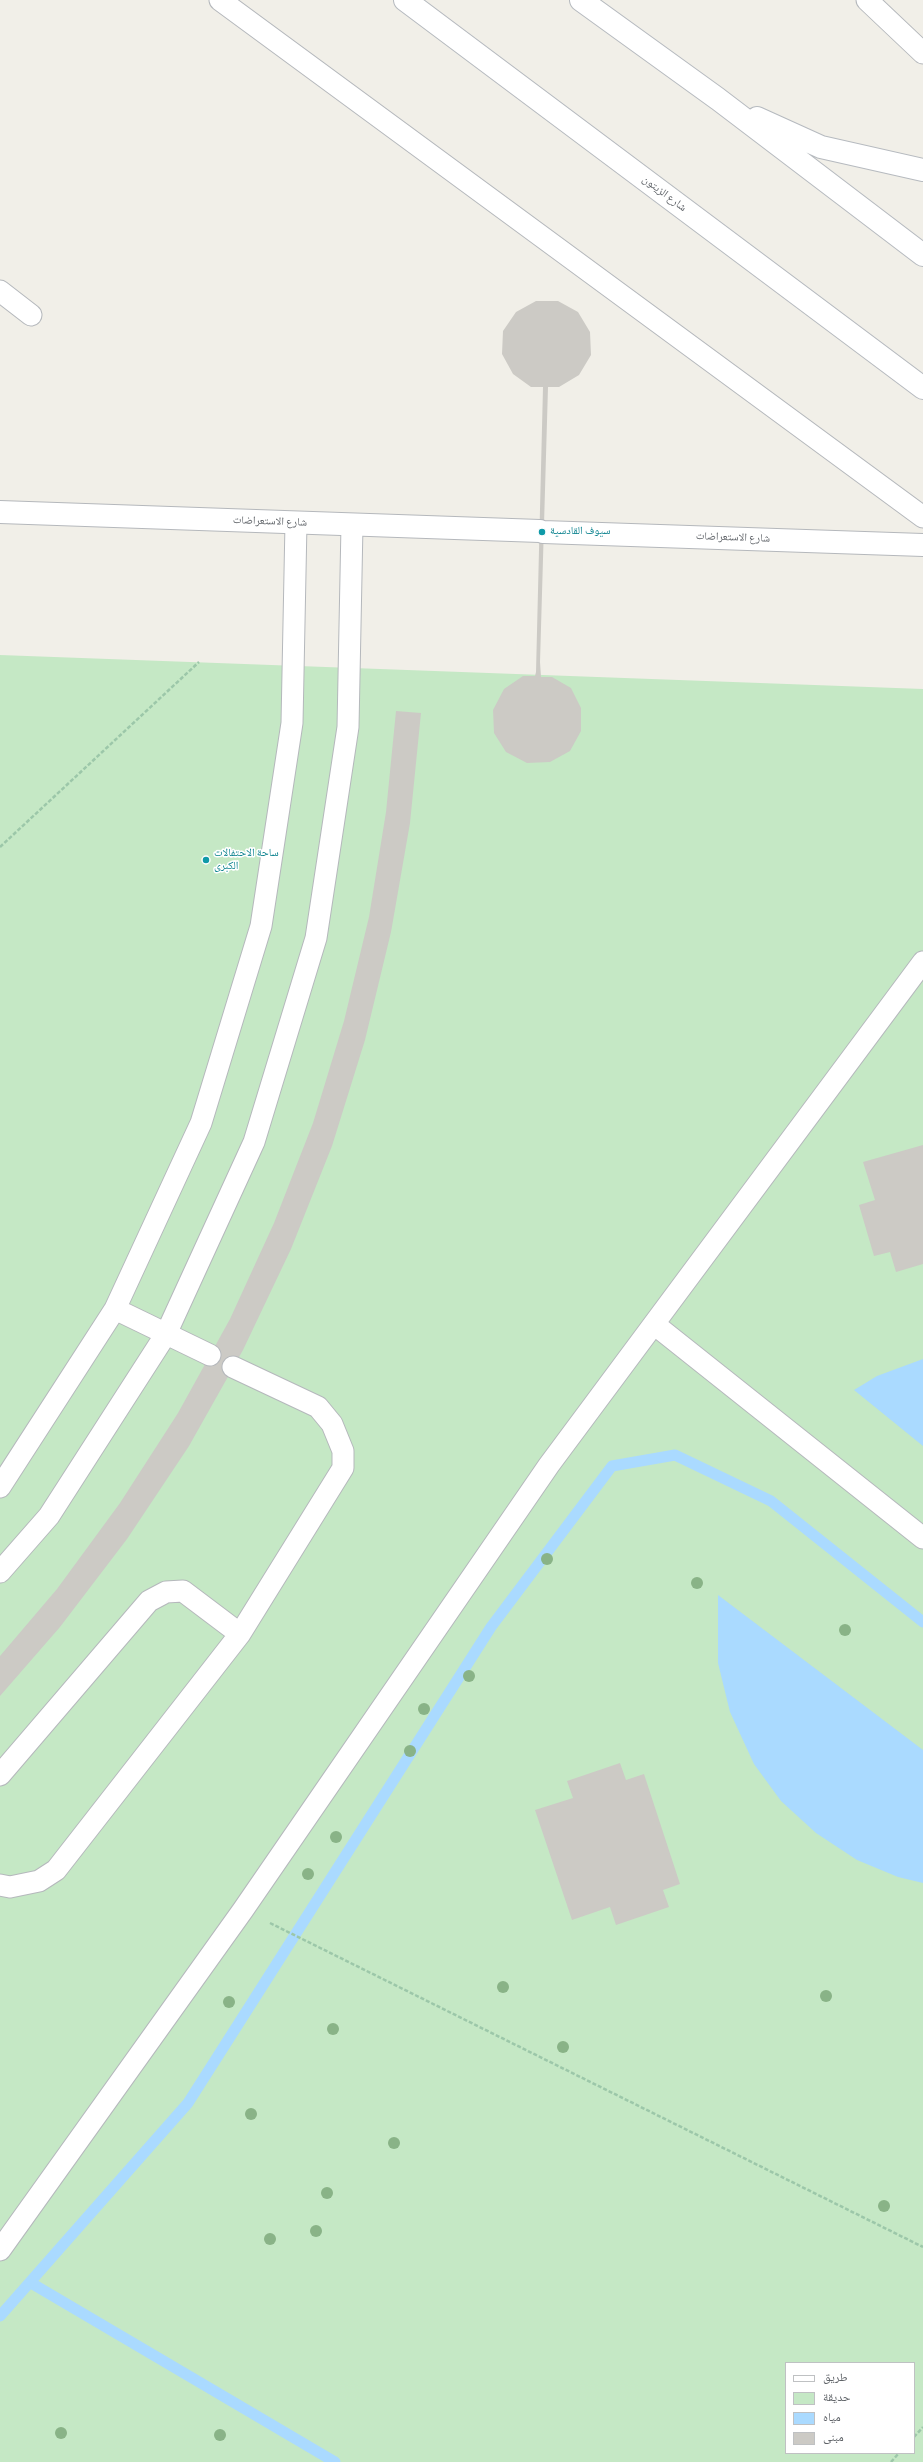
<!DOCTYPE html>
<html>
<head>
<meta charset="utf-8">
<style>
	body { margin:0 }
	#map { position:relative; width:923px; height:2462px; overflow:hidden; background:#f1efe8; font-family:"Source Sans 3","Noto Naskh Arabic",sans-serif }
	canvas { display:block }
	.legend { position:absolute; left:785px; top:2362px; width:130px; height:92px; box-sizing:border-box; background:#fff; border:1px solid #bfc1c3; margin:0; padding:5px 7px; list-style:none; font-size:12px; color:#5f6368 }
	.legend li { display:flex; align-items:center; gap:8px; height:20px }
	.legend b { width:20px; border:1px solid #bfc1c3 }
</style>
</head>
<body>
<div id="map">
<canvas width="923" height="2462"></canvas>
<ul class="legend">
<li><b style="height:5px;background:#fff"></b>طريق</li>
<li><b style="height:11px;background:#c5e8c5"></b>حديقة</li>
<li><b style="height:11px;background:#aadaff"></b>مياه</li>
<li><b style="height:11px;background:#cccac5"></b>مبنى</li>
</ul>
</div>
<script>
const ctx = document.querySelector('canvas').getContext('2d');
ctx.lineJoin = 'round';
function fill(path, color) {
  ctx.fillStyle = color;
  ctx.fill(path, 'evenodd');
}
function toPath(rows) {
  const path = new Path2D();
  for (const r of rows) {
    path.moveTo(r[0], r[1]);
    for (let i = 2; i < r.length; i += 2) path.lineTo(r[i], r[i + 1]);
  }
  return path;
}
function trace(path, color, width, dash) {
  ctx.strokeStyle = color;
  ctx.lineWidth = width;
  ctx.lineCap = dash ? 'butt' : 'round';
  ctx.setLineDash(dash || []);
  ctx.stroke(path);
}
function drawText(font, color, halo, rows, align = 'center') {
  ctx.font = font + ' "Source Sans 3","Noto Naskh Arabic",sans-serif';
  ctx.lineWidth = 3;
  ctx.setLineDash([]);
  ctx.textBaseline = 'middle';
  ctx.strokeStyle = halo;
  ctx.fillStyle = color;
  for (const [text, x, y, turn = 0] of rows) {
    ctx.save();
    ctx.translate(x, y);
    ctx.rotate((+turn || 0) * Math.PI / 180);
    ctx.textAlign = isNaN(turn) ? turn : align;
    if (halo) ctx.strokeText(text, 0, 0);
    ctx.fillText(text, 0, 0);
    ctx.restore();
  }
}
fill(toPath([
	[0,655,923,689,923,2462,0,2462],
	[786,2363,914,2363,914,2453,786,2453]
]), '#c5e8c5');
fill(toPath([
	[923,1359,923,1446,854,1390,877,1376],
	[718,1595,923,1750,923,1883,898,1877,857,1860,816,1833,781,1801,754,1764,730,1712,718,1663]
]), '#aadaff');
trace(toPath([
	[31,2283,335,2462],
	[0,2316,188,2103,491,1627,612,1466,675,1455,771,1501,923,1622]
]), '#aadaff', 11);
fill(toPath([
	[536,301,558,301,578,312,590,332,591,355,579,375,559,387,548,387,540,662,541,677,552,677,571,688,581,708,581,731,570,751,550,762,527,763,506,752,494,733,493,710,504,689,523,676,535,676,536,672,543,387,531,387,513,374,502,354,503,331,516,312],
	[396,711,421,713,410,823,391,932,365,1040,332,1146,291,1249,243,1350,189,1446,127,1539,60,1627,0,1696,0,1656,57,1589,120,1503,178,1413,230,1319,274,1223,313,1123,344,1021,369,917,386,812],
	[923,1145,923,1264,896,1272,890,1252,874,1256,859,1205,875,1200,863,1162],
	[620,1763,626,1780,644,1774,680,1884,663,1890,669,1907,616,1925,610,1907,572,1920,535,1810,573,1798,567,1781]
]), '#cccac5');
const lane = toPath([
	[220,0,923,517],
	[867,0,923,53],
	[0,291,31,315],
	[115,1309,210,1355],
	[654,1324,923,1538],
	[0,1487,115,1309,201,1123,261,926,292,723,296,523],
	[0,1572,49,1516,166,1334,254,1142,316,938,348,727,352,525],
	[0,1775,149,1601,166,1592,183,1591,240,1634],
	[0,1885,10,1887,39,1881,56,1870,240,1634,343,1468,343,1451,332,1424,318,1407,233,1367],
	[0,2250,243,1910,549,1465,923,962]
]);
const street = toPath([
	[0,512,540,531],
	[543,532,923,545]
]);
const secondary = toPath([
	[405,0,923,388],
	[581,0,718,99,923,255],
	[757,118,821,147,923,170]
]);
trace(lane, '#b5b8bc', 23);
trace(street, '#b5b8bc', 24);
trace(secondary, '#b6babf', 24);
trace(toPath([
	[0,847,199,662],
	[270,1923,923,2247],
	[914,2437,923,2427],
	[891,2462,899,2453]
]), '#9cc7a9', 2.5, [4, 2]);
trace(lane, '#fff', 21);
trace(street, '#fff', 22);
trace(secondary, '#fff', 22);
ctx.fillStyle = '#89b387';
for (const [x, y] of [
	[547,1559],
	[697,1583],
	[845,1630],
	[469,1676],
	[424,1709],
	[410,1751],
	[336,1837],
	[308,1874],
	[503,1987],
	[826,1996],
	[229,2002],
	[333,2029],
	[563,2047],
	[251,2114],
	[394,2143],
	[327,2193],
	[884,2206],
	[316,2231],
	[270,2239],
	[61,2433],
	[220,2435]
]) {
  ctx.beginPath();
  ctx.arc(x, y, 6, 0, 2 * Math.PI);
  ctx.fill();
}
for (const [x, y, r, color] of [
	[542,532,4,"#0f9aa8"],
	[206,860,4,"#0f9aa8"]
]) {
  const dot = new Path2D();
  dot.arc(x, y, r, 0, 2 * Math.PI);
  ctx.fillStyle = color;
  ctx.fill(dot);
  trace(dot, '#fff', 1.5);
}
drawText('11px', '#5f6368', '#fff', [
	["شارع الزيتون",664,194,37],
	["شارع الاستعراضات",270,522,2],
	["شارع الاستعراضات",733,538,2]
]);
drawText('11px', '#0d838f', '#fff', [
	["سيوف القادسية",550,532],
	["ساحة الاحتفالات",214,854],
	["الكبرى",214,867]
], 'left');
</script>
</body>
</html>
